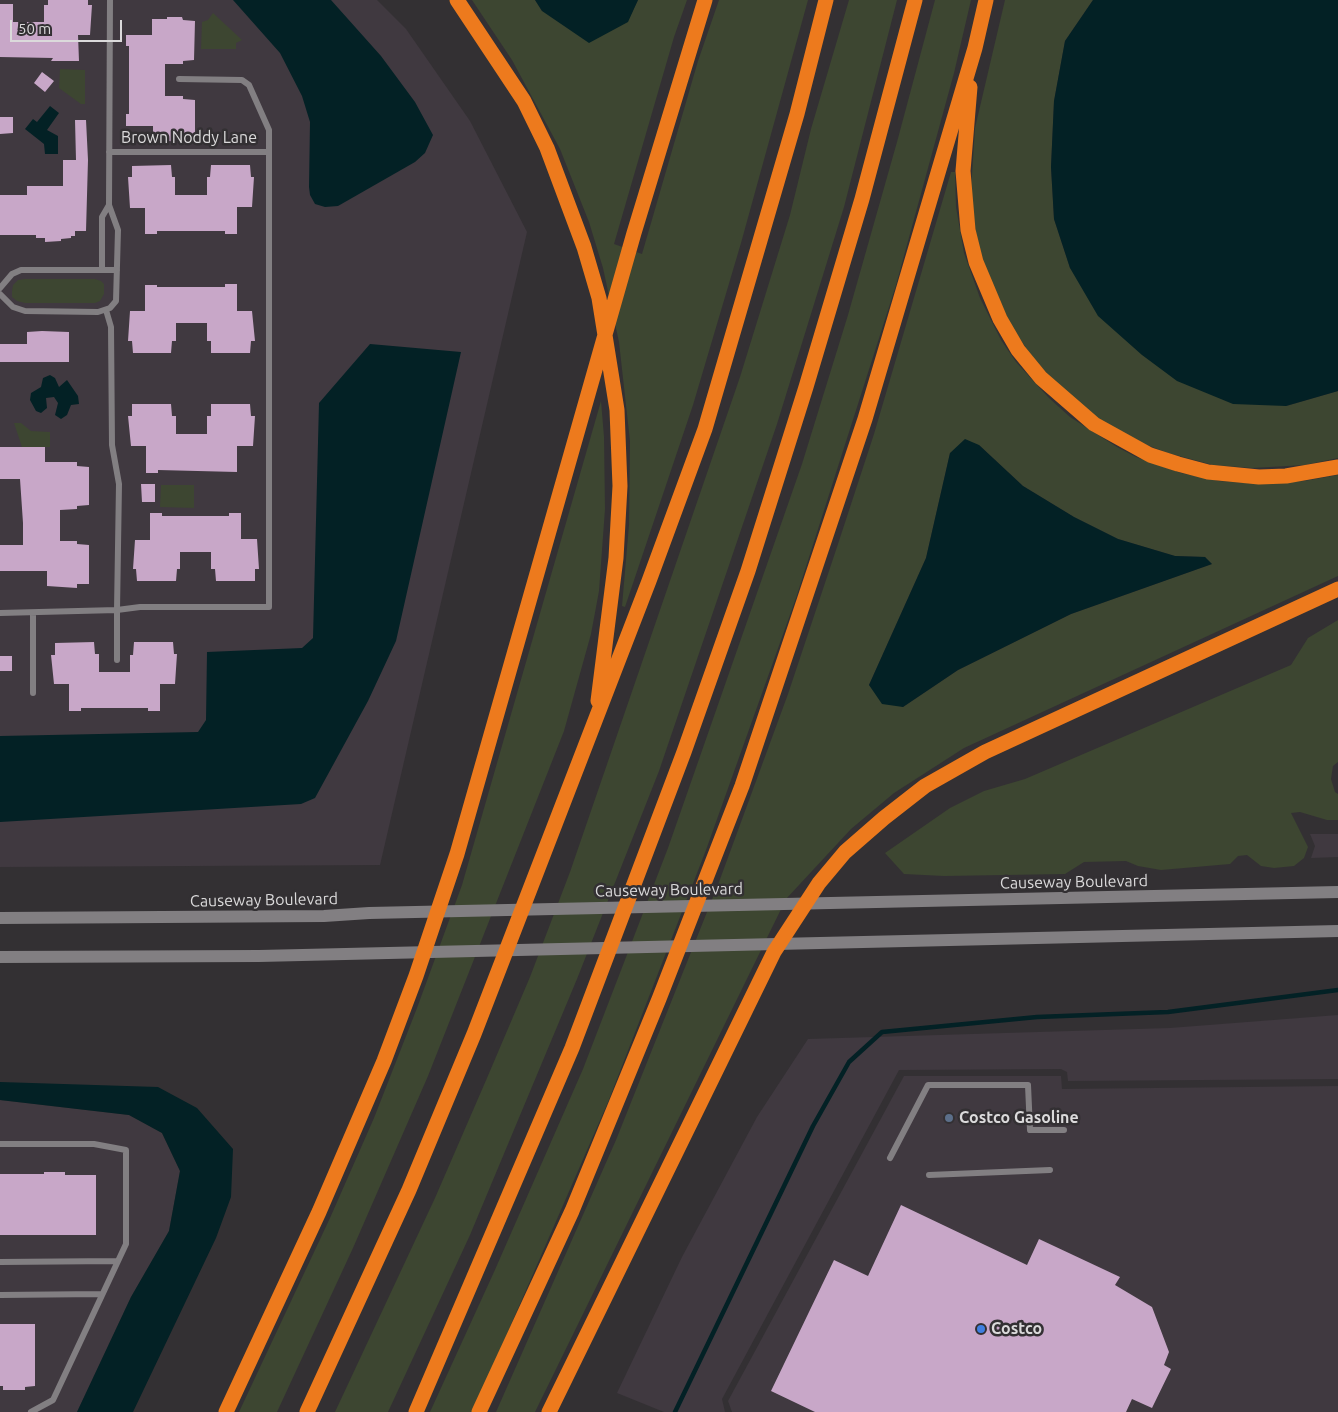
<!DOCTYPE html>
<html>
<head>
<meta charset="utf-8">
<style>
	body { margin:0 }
	#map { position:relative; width:1338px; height:1412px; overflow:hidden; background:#333033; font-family:Ubuntu,sans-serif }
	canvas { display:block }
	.scale { position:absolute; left:10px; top:20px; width:112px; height:22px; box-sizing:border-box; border:2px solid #dbdadb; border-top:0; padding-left:6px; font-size:15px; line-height:18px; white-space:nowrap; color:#dbdadb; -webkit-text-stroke:4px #333033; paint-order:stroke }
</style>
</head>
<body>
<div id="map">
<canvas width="1338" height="1412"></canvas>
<div class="scale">50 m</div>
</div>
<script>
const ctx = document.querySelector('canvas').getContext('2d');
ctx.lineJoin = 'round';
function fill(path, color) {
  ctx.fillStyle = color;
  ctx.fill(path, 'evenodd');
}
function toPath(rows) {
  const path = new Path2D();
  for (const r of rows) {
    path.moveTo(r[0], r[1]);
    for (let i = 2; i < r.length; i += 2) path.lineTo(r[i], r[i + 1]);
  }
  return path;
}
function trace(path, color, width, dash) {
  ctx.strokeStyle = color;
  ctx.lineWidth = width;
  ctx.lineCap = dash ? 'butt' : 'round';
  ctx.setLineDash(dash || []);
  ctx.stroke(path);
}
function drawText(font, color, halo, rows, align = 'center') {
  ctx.font = font + ' Ubuntu,sans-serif';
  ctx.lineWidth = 5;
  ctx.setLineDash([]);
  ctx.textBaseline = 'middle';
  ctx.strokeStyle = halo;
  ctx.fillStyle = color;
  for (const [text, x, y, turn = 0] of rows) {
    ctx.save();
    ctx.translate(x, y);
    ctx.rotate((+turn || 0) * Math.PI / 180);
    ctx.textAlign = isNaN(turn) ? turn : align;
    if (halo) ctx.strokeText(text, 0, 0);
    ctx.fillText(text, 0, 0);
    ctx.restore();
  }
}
fill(toPath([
	[0,0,377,0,406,29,470,121,527,232,380,865,0,867],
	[1310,834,1338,834,1338,857,1311,858,1315,846],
	[1338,1015,1338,1079,1068,1081,1067,1072,1061,1069,899,1070,722,1399,725,1412,664,1412,617,1393,682,1257,757,1117,808,1039,1170,1028],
	[904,1076,1061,1076,1062,1089,1338,1086,1338,1412,732,1412,728,1401],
	[0,1100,129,1115,162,1133,180,1171,169,1231,131,1297,77,1412,0,1412]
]), '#403940');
fill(toPath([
	[472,0,535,0,542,11,627,22,638,0,687,0,674,37,614,244,642,254,698,61,719,0,808,0,741,243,693,405,625,607,622,606,629,525,630,441,619,342,603,268,589,222,560,149,512,60],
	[849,0,897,0,844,207,777,424,659,771,577,979,470,1235,388,1412,335,1412,435,1198,487,1078,530,977,570,872,740,377,790,215,811,129],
	[935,0,971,0,954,73,896,285,796,598,706,850,608,1102,482,1391,472,1412,430,1412,494,1272,583,1069,668,848,802,464,848,315,897,142],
	[1005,0,1093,0,1065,41,1054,101,1051,167,1054,219,1070,268,1286,406,1338,391,1338,458,1305,465,1252,468,1213,465,1168,453,1147,445,1105,423,1090,412,1050,377,1030,354,1010,324,983,262,975,229,971,190,975,128],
	[213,13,242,40,236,43,236,49,201,49,202,22,208,20],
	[60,69,85,70,85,104,81,104,59,88],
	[951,172,955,172,956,207,964,253,980,298,1001,340,1016,362,1049,398,1070,417,1117,447,1136,457,1181,473,1219,481,1260,484,1304,481,1338,475,1338,576,964,748,894,793,851,829,786,899,535,1412,496,1412,616,1140,719,882,788,694,837,547,874,434],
	[979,445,1023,486,1074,517,1118,539,1175,556,1205,557,1212,564,1071,614,958,670,903,707,869,685,926,558,950,453],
	[25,279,95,279,101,281,104,284,104,294,100,301,95,303,25,303,17,301,12,297,12,291,13,285,18,280],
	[601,401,604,437,605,509,599,591,591,634,564,731,428,1076,353,1248,277,1412,239,1412,330,1218,374,1118,417,1008,462,885],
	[14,423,21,423,31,431,50,432,50,447,22,447],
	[161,485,194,485,194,508,160,507],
	[1338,620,1338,762,1333,766,1331,779,1335,792,1338,794,1338,820,1327,820,1300,812,1291,813,1308,847,1304,858,1294,866,1274,868,1261,866,1247,855,1238,856,1230,864,1161,870,1138,866,1126,861,1084,862,1065,874,944,876,904,874,885,853,950,808,984,791,1025,779,1291,665,1308,638]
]), '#3d4631');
fill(toPath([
	[233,0,331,0,381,56,415,102,433,135,425,153,415,162,338,206,325,207,315,204,310,195,309,187,310,122,302,96,280,53],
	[535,0,638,0,628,22,589,43,542,11],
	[1093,0,1338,0,1338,391,1286,406,1233,404,1177,381,1142,355,1098,316,1070,268,1054,219,1051,167,1054,101,1065,41],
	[50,106,59,113,47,130,58,136,58,154,45,154,44,144,25,129,33,119,37,122],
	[370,344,461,352,396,641,368,701,315,798,301,804,0,822,0,736,198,732,206,720,207,652,302,648,313,638,319,403],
	[50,375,55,378,59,387,67,380,78,396,79,404,71,405,67,415,61,419,55,415,58,403,54,397,46,398,47,408,41,413,36,411,30,400,31,393,41,387,43,378],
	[965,439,979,445,1023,486,1074,517,1118,539,1175,556,1205,557,1212,564,1071,614,958,670,903,707,882,704,869,685,926,558,950,453],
	[0,1082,158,1087,197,1108,233,1149,231,1197,216,1238,133,1412,77,1412,131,1297,169,1231,180,1171,162,1133,129,1115,0,1100]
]), '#032125');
trace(toPath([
	[675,1412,813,1126,849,1062,882,1032,1037,1017,1168,1012,1338,990]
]), '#032125', 4.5);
fill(toPath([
	[48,0,88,0,88,5,92,5,90,35,78,35,79,61,51,61,53,58,0,57,0,4,13,4,13,22,44,22,44,5,48,5],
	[167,17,182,17,183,20,195,21,194,60,183,61,183,64,165,64,165,96,183,96,183,99,195,100,195,138,183,139,183,142,153,140,153,126,126,126,126,114,129,114,129,46,126,46,126,35,152,35,152,19,167,19],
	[42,72,54,81,45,92,34,83],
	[0,117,13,117,13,133,0,134],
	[75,120,86,120,88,160,86,231,75,231,75,236,71,236,71,238,61,239,61,241,45,242,45,238,36,238,36,235,0,235,0,195,27,195,27,186,63,186,63,160,76,160],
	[171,165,172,177,175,177,175,195,207,195,207,177,210,177,211,165,250,165,251,177,254,177,252,207,237,207,237,234,225,234,225,231,157,231,157,234,145,234,145,208,130,208,128,177,132,177,132,166],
	[225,284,237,284,237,311,252,311,255,341,251,341,250,353,211,353,211,341,207,341,207,323,176,323,176,341,172,341,171,353,133,353,132,341,128,341,130,311,145,311,145,285,157,285,157,287,225,287],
	[42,331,69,332,69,362,0,362,0,344,27,344,27,332],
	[132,404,171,404,172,416,176,416,176,434,207,434,207,416,211,416,211,404,250,404,251,416,255,416,253,446,237,446,237,472,158,470,158,473,146,473,146,446,131,446,128,416,132,416],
	[0,447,45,447,45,462,77,462,77,466,89,467,89,505,77,506,77,509,60,510,60,541,77,541,77,544,89,545,89,584,77,584,77,588,47,586,47,571,0,571,0,545,23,545,23,523,20,479,0,479],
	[141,484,155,484,155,502,142,502],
	[150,513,162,513,162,516,229,516,229,513,241,513,241,539,257,539,259,569,255,569,255,581,216,581,215,569,211,569,211,552,180,552,180,569,177,569,176,581,137,581,136,569,133,569,135,540,150,540],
	[94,642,95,654,99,654,99,672,130,672,130,655,133,655,134,642,173,642,174,654,177,654,175,684,160,684,160,711,148,711,148,708,81,708,81,711,69,711,69,684,54,684,51,655,55,655,55,643],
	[0,656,12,656,12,671,0,671],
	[44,1172,65,1172,65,1175,96,1175,96,1235,0,1235,0,1174,44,1174],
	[901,1205,1027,1265,1039,1239,1120,1277,1115,1285,1152,1307,1169,1352,1164,1365,1171,1369,1152,1408,1132,1399,1126,1412,815,1412,771,1391,834,1260,868,1276],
	[0,1324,35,1324,35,1386,25,1387,25,1390,3,1390,3,1386,0,1386]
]), '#c8a7c8');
trace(toPath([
	[109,152,269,152],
	[102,270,102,217,109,205],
	[0,288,12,274,21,270,117,270],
	[0,294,13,307,25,311,98,312,110,308,116,301,118,230,109,205,110,0],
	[106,310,111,327,112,445,119,484,117,610,140,607,269,607,269,130,249,85,242,80,179,79],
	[0,613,117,610,117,660],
	[33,693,33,613],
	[0,1144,94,1144,126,1150,126,1244,53,1400,31,1412],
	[890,1158,928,1085,1028,1085,1030,1130,1064,1130],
	[929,1175,1050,1170],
	[0,1262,117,1261],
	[0,1295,101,1294]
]), '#827f82', 6);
trace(toPath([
	[0,918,324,916,369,913,1338,892],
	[0,957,259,956,1338,931]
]), '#827f82', 12);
trace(toPath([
	[457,0,524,101,547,148,584,247,599,298,617,410,620,486,616,558,598,701],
	[970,87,963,171,968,230,976,262,1000,319,1018,350,1041,378,1094,424,1150,455,1178,464,1208,472,1259,477,1286,476,1338,467],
	[226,1412,319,1212,384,1061,416,976,457,854,634,233,705,0],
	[307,1412,409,1190,474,1034,649,581,705,429,797,114,826,0],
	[416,1412,572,1048,684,752,748,571,806,387,862,199,915,0],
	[479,1412,572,1211,659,999,742,786,865,419,975,48,986,0],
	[549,1412,774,952,819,883,845,852,884,818,925,786,985,752,1338,589]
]), '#ed7a1d', 15);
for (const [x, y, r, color] of [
	[949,1118,5,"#5c6f8a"],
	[981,1329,5,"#3f7fe0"]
]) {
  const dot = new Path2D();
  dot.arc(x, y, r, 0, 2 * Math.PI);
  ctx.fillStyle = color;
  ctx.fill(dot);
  trace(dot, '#333033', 2);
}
drawText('16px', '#dbdadb', '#333033', [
	["Brown Noddy Lane",189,138],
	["Causeway Boulevard",1074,882,-1],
	["Causeway Boulevard",669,890,-1],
	["Causeway Boulevard",264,900,-1]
]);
drawText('bold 16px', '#dbdadb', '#333033', [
	["Costco Gasoline",959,1118],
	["Costco",991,1329]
], 'left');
</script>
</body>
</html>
